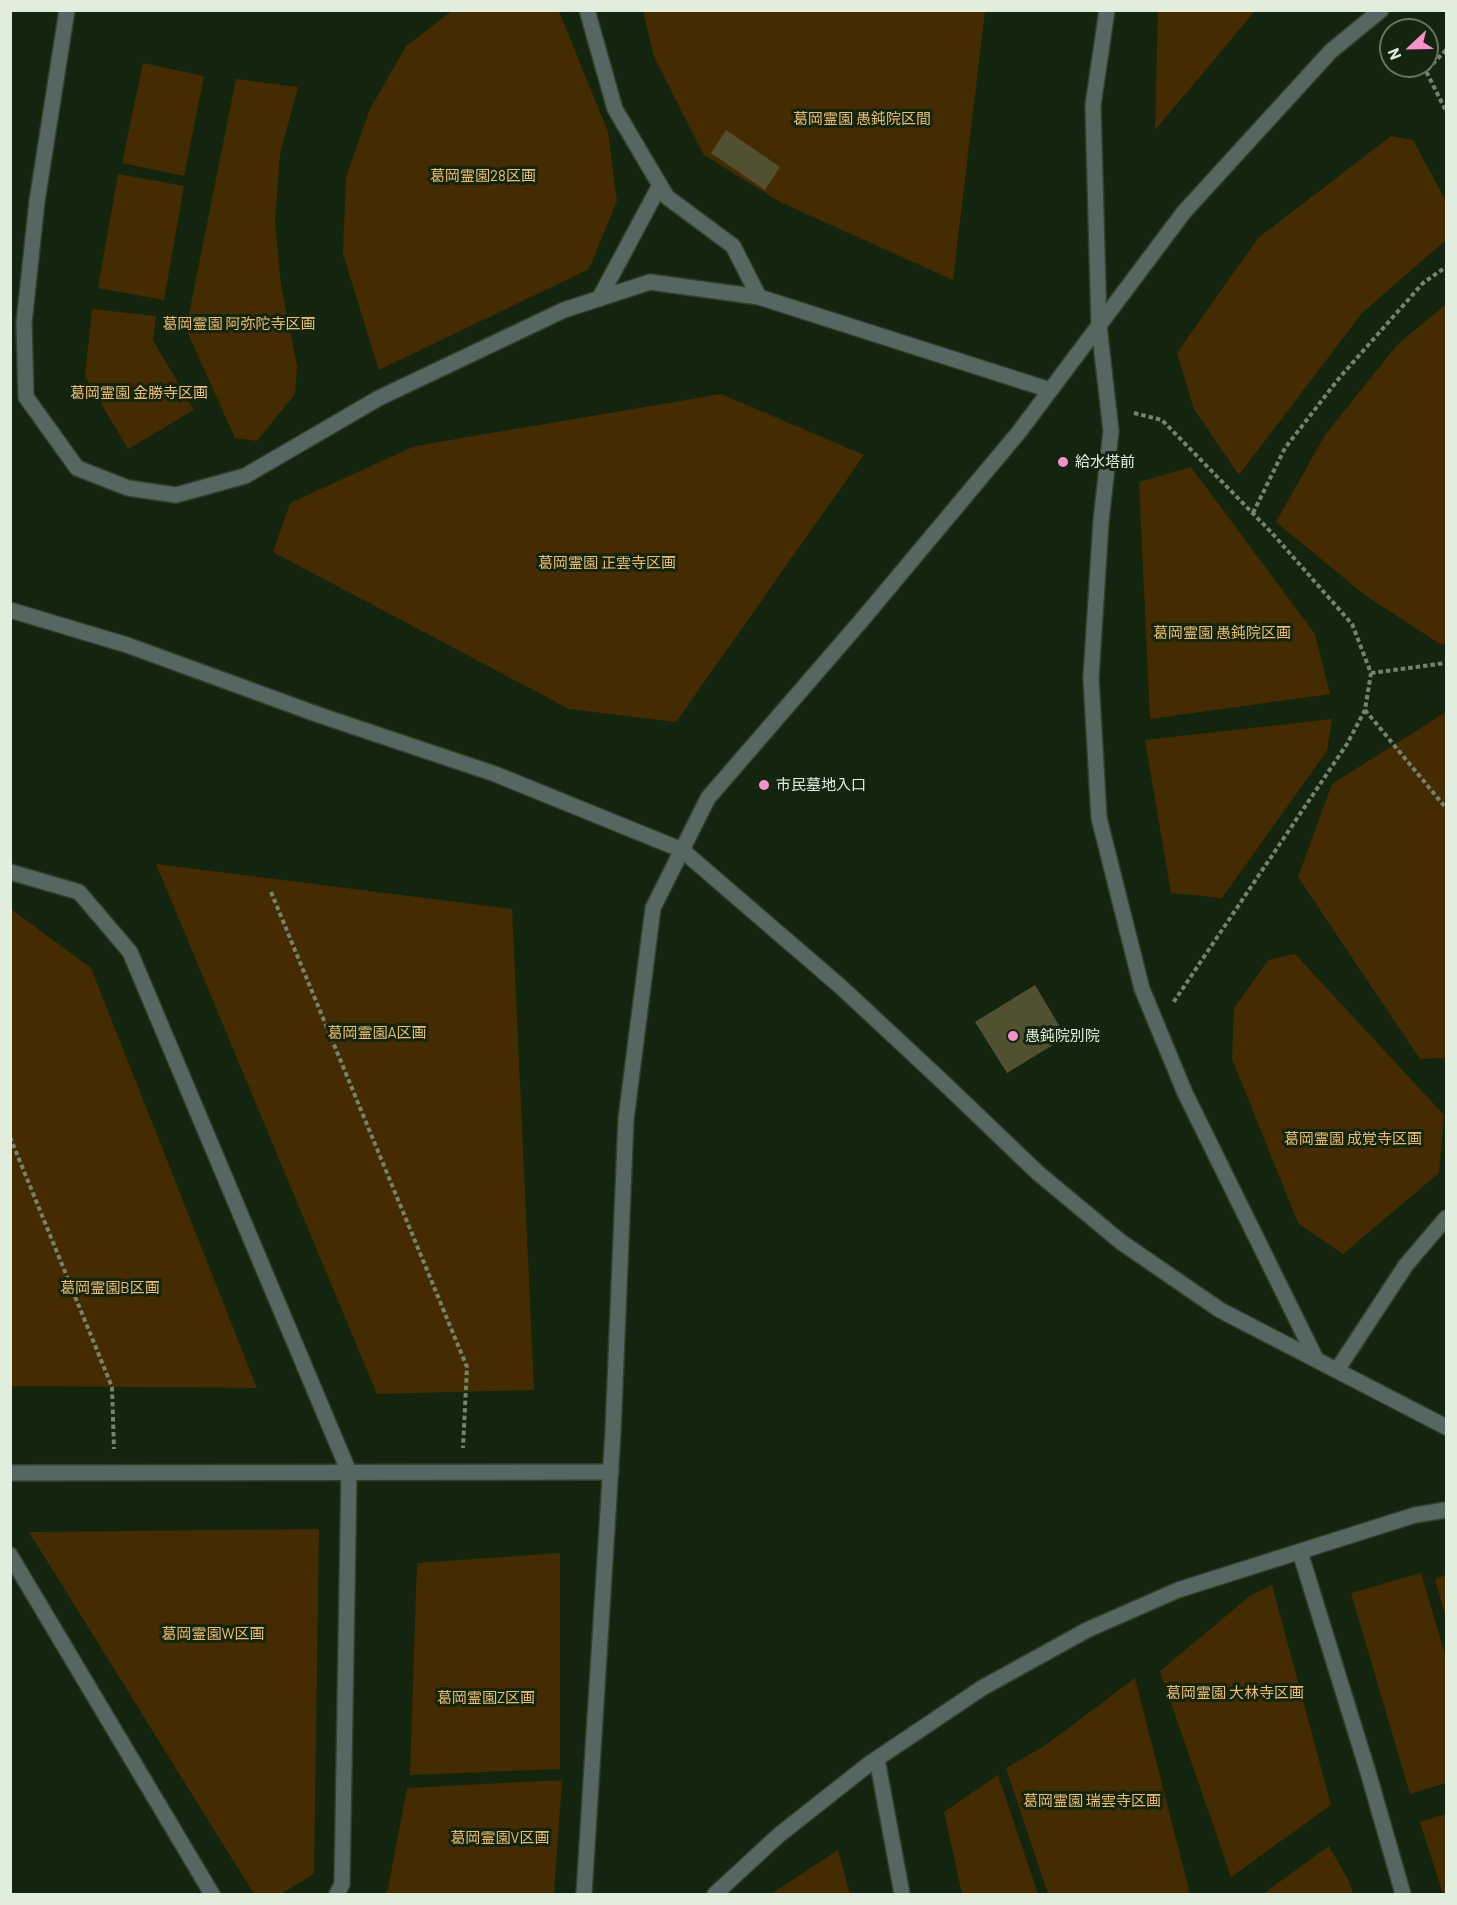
<!DOCTYPE html>
<html>
<head>
<meta charset="utf-8">
<style>
	body { margin:0 }
	#map { position:relative; width:1457px; height:1905px; overflow:hidden; background:#13250e; font-family:Barlow,sans-serif }
	canvas { display:block }
	.frame { position:absolute; inset:0; border:12px solid #e1eede; pointer-events:none }
	.north { position:absolute; left:1379px; top:18px; width:60px; height:60px; box-sizing:border-box; background:#13250e; border:2px solid #657561; border-radius:50%; rotate:248deg; font-size:16px; font-weight:700; line-height:24px; text-align:center; color:#e1eede }
	.north::after { content:''; display:block; margin:auto; width:21px; height:27px; background:#f890cb; clip-path:polygon(50% 0,100% 100%,50% 72%,0 100%) }
</style>
</head>
<body>
<div id="map">
<canvas width="1457" height="1905"></canvas>
<div class="frame"></div>
<div class="north">N</div>
</div>
<script>
const ctx = document.querySelector('canvas').getContext('2d');
ctx.lineJoin = 'round';
function fill(path, color) {
  ctx.fillStyle = color;
  ctx.fill(path, 'evenodd');
}
function toPath(rows) {
  const path = new Path2D();
  for (const r of rows) {
    path.moveTo(r[0], r[1]);
    for (let i = 2; i < r.length; i += 2) path.lineTo(r[i], r[i + 1]);
  }
  return path;
}
function trace(path, color, width, dash) {
  ctx.strokeStyle = color;
  ctx.lineWidth = width;
  ctx.lineCap = dash ? 'butt' : 'round';
  ctx.setLineDash(dash || []);
  ctx.stroke(path);
}
function drawText(font, color, halo, rows, align = 'center') {
  ctx.font = font + ' Barlow,"Noto Sans JP",sans-serif';
  ctx.lineWidth = 6;
  ctx.setLineDash([]);
  ctx.textBaseline = 'middle';
  ctx.strokeStyle = halo;
  ctx.fillStyle = color;
  for (const [text, x, y, turn = 0] of rows) {
    ctx.save();
    ctx.translate(x, y);
    ctx.rotate((+turn || 0) * Math.PI / 180);
    ctx.textAlign = isNaN(turn) ? turn : align;
    if (halo) ctx.strokeText(text, 0, 0);
    ctx.fillText(text, 0, 0);
    ctx.restore();
  }
}
fill(toPath([
	[452,11,559,11,608,132,617,201,589,269,379,370,343,254,346,177,370,109,406,46],
	[643,11,985,11,953,280,780,202,704,155,654,57],
	[1158,11,1255,11,1155,130],
	[143,63,204,76,184,176,122,163],
	[236,79,298,87,280,154,275,222,281,285,297,366,295,394,257,441,235,438,186,329],
	[1391,136,1413,140,1446,201,1446,240,1362,313,1239,475,1194,409,1177,353,1258,238],
	[118,174,184,186,164,300,98,288],
	[1446,304,1446,643,1440,644,1366,596,1276,522,1325,435,1397,345],
	[92,309,156,316,153,340,194,410,128,449,85,376],
	[721,394,864,455,676,722,569,709,273,552,290,503,415,446],
	[1191,467,1315,634,1330,694,1150,719,1139,482],
	[1446,712,1446,1058,1420,1059,1298,877,1332,784],
	[1332,719,1327,751,1222,898,1171,893,1145,740],
	[156,864,512,909,534,1390,377,1394],
	[11,909,91,968,257,1388,11,1386],
	[1295,954,1444,1115,1439,1173,1343,1254,1298,1223,1232,1059,1234,1008,1268,960],
	[319,1529,314,1874,281,1894,254,1894,29,1532],
	[560,1553,560,1769,410,1775,417,1563],
	[1421,1573,1446,1658,1446,1783,1410,1794,1351,1593],
	[1446,1575,1446,1618,1435,1579],
	[1272,1585,1331,1805,1231,1877,1160,1671,1250,1596],
	[1135,1678,1190,1894,1048,1894,1006,1768,1046,1745],
	[998,1775,1038,1894,962,1894,944,1812],
	[562,1780,554,1894,385,1894,388,1889,407,1788],
	[1446,1814,1446,1894,1443,1894,1420,1822],
	[1329,1846,1349,1881,1353,1894,1263,1894],
	[838,1850,850,1894,771,1894]
]), '#442c00');
fill(toPath([
	[726,130,780,167,765,190,711,153],
	[1035,985,1066,1037,1007,1073,975,1022]
]), '#515131');
const service = toPath([
	[67,10,37,201,24,323,26,397,77,468,128,488,176,495,245,476,379,398,564,310,650,282,759,297,1050,390],
	[587,10,615,109,667,197,733,246,759,297],
	[1107,10,1093,105,1099,326,1111,431,1101,521,1091,678,1099,818,1142,989,1185,1093,1316,1359],
	[599,299,660,185],
	[10,872,79,892,130,952,349,1472,342,1884,337,1894],
	[1337,1370,1406,1265,1446,1218],
	[10,1473,611,1472],
	[10,1555,212,1894]
]);
const minor = toPath([
	[10,610,127,645,319,715,495,774,682,850,841,987,944,1083,1038,1173,1121,1242,1220,1310,1446,1427],
	[1300,1552,1368,1772,1403,1894],
	[877,1759,902,1894],
	[584,1894,613,1432,626,1119,653,908,708,798,861,621,1019,432,1184,212,1331,51,1381,10],
	[715,1894,779,1835,869,1764,982,1688,1087,1630,1178,1590,1415,1515,1446,1510]
]);
trace(service, '#30412b', 18);
trace(minor, '#30412b', 18);
trace(toPath([
	[1446,50,1426,71,1446,111],
	[1134,413,1162,420,1271,532,1352,624,1371,673,1365,710,1347,744,1173,1003],
	[1253,513,1285,448,1340,377,1423,283,1446,267],
	[1371,673,1446,663],
	[1365,710,1446,808],
	[271,892,467,1367,463,1448],
	[10,1137,112,1387,114,1449]
]), '#73836f', 4, [4.5, 3]);
trace(service, '#566660', 15);
trace(minor, '#566660', 15);
for (const [x, y, r, color] of [
	[1063,462,6,"#f890cb"],
	[764,785,6,"#f890cb"],
	[1013,1036,6,"#f890cb"]
]) {
  const dot = new Path2D();
  dot.arc(x, y, r, 0, 2 * Math.PI);
  ctx.fillStyle = color;
  ctx.fill(dot);
  trace(dot, '#13250e', 2);
}
drawText('15px', '#ecbc6f', '#13250e', [
	["葛岡霊園 愚鈍院区間",862,119],
	["葛岡霊園28区画",483,176],
	["葛岡霊園 阿弥陀寺区画",239,324],
	["葛岡霊園 金勝寺区画",139,393],
	["葛岡霊園 正雲寺区画",607,563],
	["葛岡霊園 愚鈍院区画",1222,633],
	["葛岡霊園A区画",377,1033],
	["葛岡霊園 成覚寺区画",1353,1139],
	["葛岡霊園B区画",110,1288],
	["葛岡霊園W区画",213,1634],
	["葛岡霊園 大林寺区画",1235,1693],
	["葛岡霊園Z区画",486,1698],
	["葛岡霊園 瑞雲寺区画",1092,1801],
	["葛岡霊園V区画",500,1838]
]);
drawText('15px', '#e1eede', '#13250e', [
	["給水塔前",1075,462],
	["市民墓地入口",776,785],
	["愚鈍院別院",1025,1036]
], 'left');
</script>
</body>
</html>
